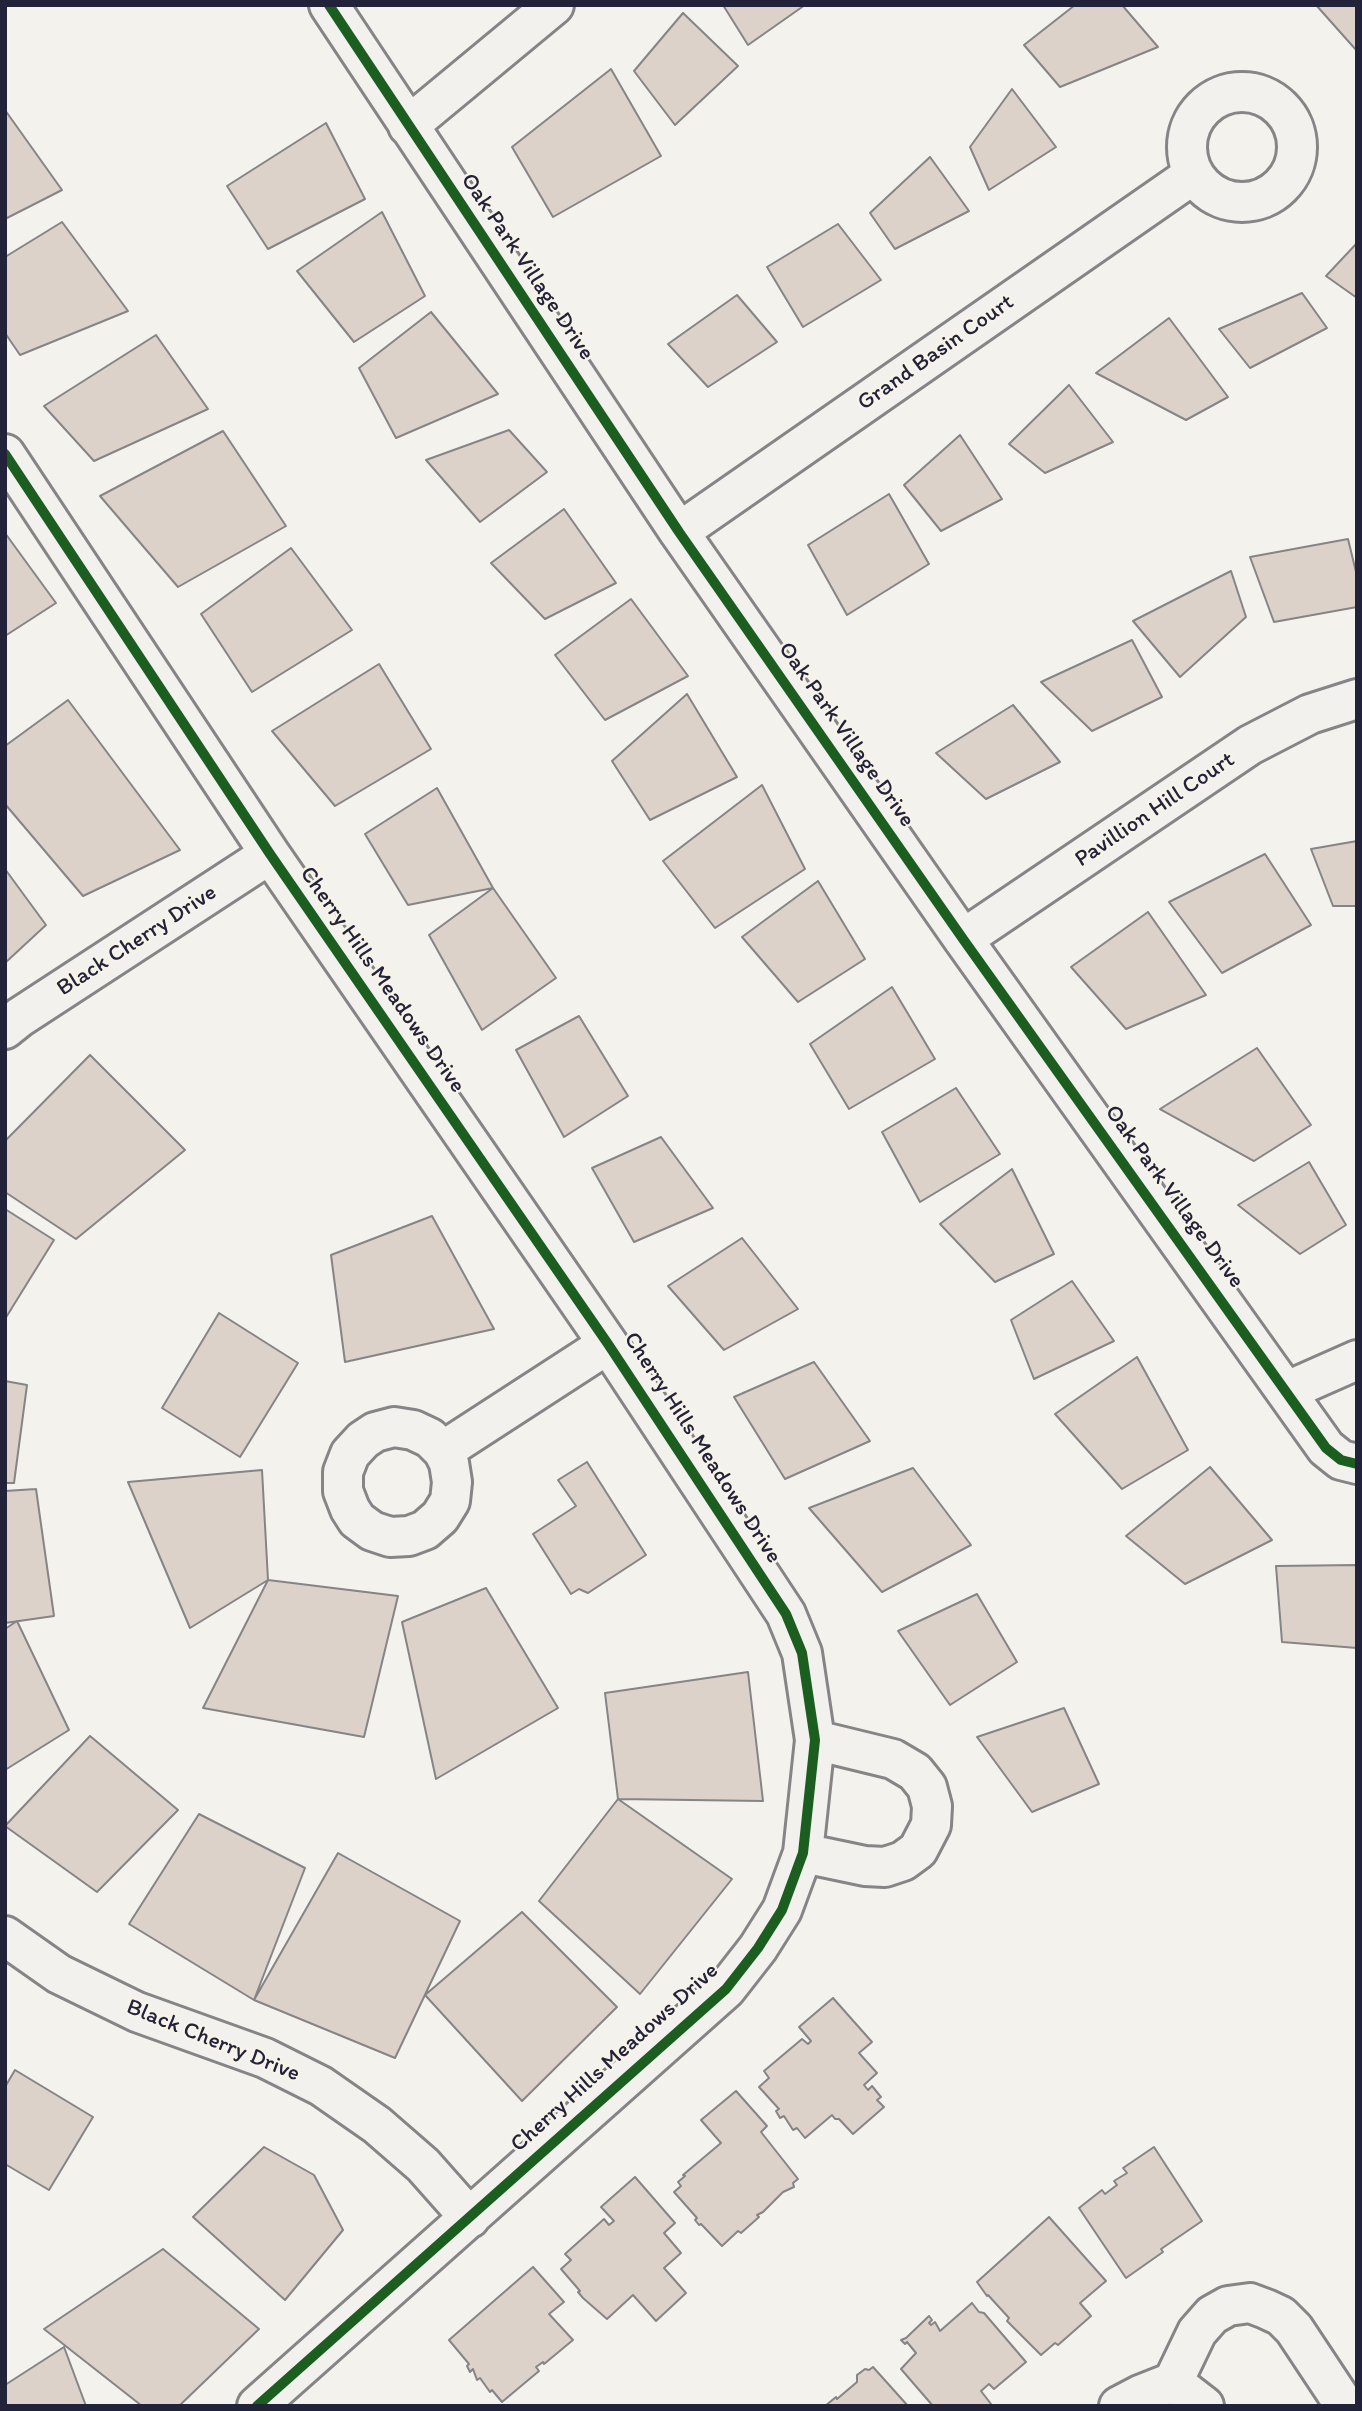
<!DOCTYPE html>
<html>
<head>
<meta charset="utf-8">
<style>
	body { margin:0 }
	#map { position:relative; width:1362px; height:2411px; overflow:hidden; background:#f4f2ec; font-family:Itim,sans-serif }
	canvas { display:block }
	.frame { position:absolute; inset:0; border:7px solid #22223b; pointer-events:none }
</style>
</head>
<body>
<div id="map">
<canvas width="1362" height="2411"></canvas>
<div class="frame"></div>
</div>
<script>
const ctx = document.querySelector('canvas').getContext('2d');
ctx.lineJoin = 'round';
function fill(path, color) {
  ctx.fillStyle = color;
  ctx.fill(path, 'evenodd');
}
function toPath(rows) {
  const path = new Path2D();
  for (const r of rows) {
    if (r.length === 3) {
      path.moveTo(r[0] + r[2], r[1]);
      path.arc(r[0], r[1], r[2], 0, 2 * Math.PI);
      continue;
    }
    path.moveTo(r[0], r[1]);
    for (let i = 2; i < r.length; i += 2) path.lineTo(r[i], r[i + 1]);
  }
  return path;
}
function trace(path, color, width, dash) {
  ctx.strokeStyle = color;
  ctx.lineWidth = width;
  ctx.lineCap = dash ? 'butt' : 'round';
  ctx.setLineDash(dash || []);
  ctx.stroke(path);
}
function drawText(font, color, halo, rows, align = 'center') {
  ctx.font = font + ' Itim,sans-serif';
  ctx.lineWidth = 5;
  ctx.setLineDash([]);
  ctx.textBaseline = 'middle';
  ctx.strokeStyle = halo;
  ctx.fillStyle = color;
  for (const [text, x, y, turn = 0] of rows) {
    ctx.save();
    ctx.translate(x, y);
    ctx.rotate((+turn || 0) * Math.PI / 180);
    ctx.textAlign = isNaN(turn) ? turn : align;
    if (halo) ctx.strokeText(text, 0, 0);
    ctx.fillText(text, 0, 0);
    ctx.restore();
  }
}
const building = toPath([
	[723,5,805,5,748,45,723,5],
	[1075,5,1122,5,1158,47,1060,87,1024,45,1075,5],
	[1316,5,1357,5,1357,51,1316,5],
	[683,13,738,66,675,125,634,71,683,13],
	[611,69,661,156,553,217,512,147,611,69],
	[1012,89,1056,147,989,190,970,147,1012,89],
	[5,110,62,190,5,219,5,110],
	[326,123,365,199,268,249,227,186,326,123],
	[930,157,969,211,895,249,870,213,930,157],
	[382,212,425,296,354,342,297,271,382,212],
	[62,222,128,311,20,355,5,333,5,257,62,222],
	[838,224,881,280,803,327,767,267,838,224],
	[1357,243,1357,298,1326,276,1357,243],
	[1302,293,1327,328,1250,368,1219,329,1302,293],
	[737,295,777,342,708,387,668,344,737,295],
	[431,312,498,394,396,438,359,368,431,312],
	[1169,318,1228,397,1186,420,1096,373,1169,318],
	[156,335,208,409,94,461,44,406,156,335],
	[1069,385,1113,442,1045,473,1009,444,1069,385],
	[509,430,547,472,480,522,426,460,509,430],
	[223,431,286,526,178,587,100,496,223,431],
	[960,435,1002,499,941,531,904,485,960,435],
	[889,494,929,564,847,615,808,545,889,494],
	[564,509,616,583,545,619,491,563,564,509],
	[5,533,56,603,5,636,5,533],
	[1348,539,1357,576,1357,607,1274,622,1250,557,1348,539],
	[291,548,352,630,252,692,201,614,291,548],
	[1231,571,1246,617,1180,677,1133,621,1231,571],
	[631,599,688,676,605,720,555,655,631,599],
	[1132,640,1162,697,1092,731,1041,682,1132,640],
	[379,664,431,749,335,806,272,731,379,664],
	[687,694,737,777,650,820,612,761,687,694],
	[68,700,180,850,83,896,5,804,5,746,68,700],
	[1013,705,1060,762,986,799,936,753,1013,705],
	[762,785,805,869,715,928,663,861,762,785],
	[437,788,493,888,408,905,365,834,437,788],
	[1357,841,1357,906,1333,906,1311,849,1357,841],
	[1265,854,1311,925,1222,973,1169,902,1265,854],
	[5,869,46,925,5,963,5,869],
	[818,881,865,959,798,1002,742,937,818,881],
	[493,888,556,978,482,1030,429,935,493,888],
	[1148,912,1206,995,1126,1029,1071,967,1148,912],
	[892,987,935,1059,849,1109,810,1044,892,987],
	[579,1016,628,1096,564,1137,516,1050,579,1016],
	[1257,1048,1311,1125,1254,1161,1160,1109,1257,1048],
	[90,1055,185,1150,76,1239,5,1192,5,1141,90,1055],
	[956,1088,1000,1154,920,1202,882,1132,956,1088],
	[661,1137,713,1208,634,1242,592,1168,661,1137],
	[1309,1162,1346,1225,1300,1254,1238,1205,1309,1162],
	[1012,1169,1054,1254,995,1282,940,1224,1012,1169],
	[5,1209,54,1240,5,1319,5,1209],
	[432,1216,494,1329,345,1362,331,1255,432,1216],
	[742,1238,798,1309,724,1350,668,1286,742,1238],
	[1072,1281,1114,1341,1034,1379,1011,1320,1072,1281],
	[219,1313,298,1363,240,1457,162,1408,219,1313],
	[1137,1357,1188,1450,1122,1489,1055,1414,1137,1357],
	[814,1362,870,1441,785,1479,734,1397,814,1362],
	[5,1381,27,1385,14,1483,5,1483,5,1381],
	[587,1462,646,1555,588,1593,579,1589,571,1594,533,1534,576,1506,558,1480,587,1462],
	[1210,1467,1272,1540,1185,1584,1126,1536,1210,1467],
	[913,1468,971,1545,882,1592,809,1508,913,1468],
	[262,1470,268,1580,190,1628,128,1482,262,1470],
	[36,1489,54,1616,5,1623,5,1491,36,1489],
	[1357,1565,1357,1648,1282,1642,1276,1566,1357,1565],
	[268,1580,398,1596,364,1737,203,1708,268,1580],
	[486,1588,558,1708,436,1779,402,1622,486,1588],
	[977,1594,1017,1662,950,1705,898,1631,977,1594],
	[17,1621,69,1730,5,1770,5,1629,17,1621],
	[748,1672,763,1801,618,1799,605,1693,748,1672],
	[1064,1708,1099,1784,1032,1812,977,1737,1064,1708],
	[90,1736,178,1810,97,1892,5,1826,90,1736],
	[618,1799,732,1879,640,1994,539,1901,618,1799],
	[199,1814,305,1868,254,2000,129,1924,199,1814],
	[338,1853,460,1921,395,2058,254,2000,338,1853],
	[522,1912,617,2007,522,2101,425,1995,522,1912],
	[833,1998,872,2042,859,2053,877,2073,864,2085,868,2090,872,2086,881,2097,877,2100,884,2107,853,2134,839,2119,835,2119,832,2115,805,2138,797,2128,793,2130,784,2116,780,2118,776,2111,779,2109,759,2087,769,2078,764,2071,802,2039,808,2044,811,2041,799,2027,833,1998],
	[15,2070,93,2117,49,2190,5,2164,5,2087,15,2070],
	[736,2091,767,2126,761,2132,798,2179,793,2183,794,2187,783,2192,763,2212,757,2215,759,2217,741,2233,738,2231,722,2246,701,2224,699,2225,695,2220,697,2218,674,2192,681,2186,678,2182,685,2176,683,2175,721,2143,701,2120,736,2091],
	[264,2147,314,2175,343,2230,285,2300,193,2217,264,2147],
	[1154,2147,1202,2221,1161,2249,1163,2252,1126,2278,1079,2208,1102,2190,1105,2194,1117,2185,1114,2181,1127,2173,1123,2168,1154,2147],
	[635,2177,675,2223,664,2233,681,2253,664,2268,686,2293,656,2321,633,2295,607,2319,583,2298,578,2292,580,2291,561,2269,571,2260,565,2254,604,2219,609,2225,614,2221,601,2207,635,2177],
	[1049,2217,1106,2281,1080,2303,1091,2316,1058,2345,1055,2343,1041,2355,1007,2321,1009,2318,988,2295,987,2296,977,2282,1049,2217],
	[163,2249,259,2329,179,2406,142,2406,44,2329,163,2249],
	[533,2267,564,2302,549,2314,573,2340,544,2364,543,2362,536,2367,539,2371,502,2402,492,2390,490,2392,480,2378,477,2380,473,2369,470,2372,467,2366,469,2364,449,2340,533,2267],
	[972,2303,979,2312,984,2313,1026,2362,994,2389,989,2384,981,2391,991,2404,990,2406,933,2406,901,2369,916,2353,907,2342,905,2344,901,2340,906,2338,929,2316,932,2320,929,2323,931,2325,935,2322,940,2331,972,2303],
	[64,2347,86,2406,5,2406,5,2385,64,2347],
	[873,2367,908,2406,825,2406,836,2397,837,2399,857,2382,857,2375,865,2369,869,2370,873,2367]
]);
fill(building, '#dcd2c9');
trace(building, '#858486', 2);
const minor = toPath([
	[329,5,679,532,963,939,1326,1448,1341,1460,1357,1464],
	[1242,147,55],
	[408,126,554,5],
	[5,454,270,854,608,1344,786,1614,802,1653,815,1740,803,1853,782,1910,758,1948,726,1989,257,2406],
	[679,532,1194,174],
	[963,939,1250,745,1310,714,1357,699],
	[5,1029,20,1017,270,854],
	[1287,1391,1357,1360],
	[443,1451,449,1463,452,1482,450,1501,440,1517,425,1530,409,1536,390,1537,372,1531,357,1520,350,1509,343,1491,343,1472,350,1454,363,1440,375,1432,394,1427,413,1430,430,1438,443,1451,608,1344],
	[803,1853,865,1866,885,1867,903,1861,918,1850,931,1825,932,1806,927,1787,915,1772,893,1759,815,1740],
	[5,1936,59,1974,137,2012,265,2058,321,2086,377,2125,423,2165,470,2218],
	[1173,2382,1204,2406],
	[1119,2406,1140,2395,1173,2382,1197,2332,1212,2315,1228,2306,1250,2303,1266,2309,1281,2316,1294,2329,1345,2406]
]);
trace(minor, '#858486', 44);
trace(minor, '#f2f1ed', 38);
trace(toPath([
	[329,5,679,532,963,939,1326,1448,1341,1460,1357,1464],
	[5,454,270,854,608,1344,786,1614,802,1653,815,1740,803,1853,782,1910,758,1948,726,1989,257,2406]
]), '#1b5e20', 10);
drawText('23px', '#22223b', '#f7f3e8', [
	["Oak Park Village Drive",527,267,56],
	["Grand Basin Court",936,353,-35],
	["Oak Park Village Drive",846,735,55],
	["Pavillion Hill Court",1155,810,-34],
	["Black Cherry Drive",137,941,-33],
	["Cherry Hills Meadows Drive",382,980,55],
	["Oak Park Village Drive",1174,1197,54],
	["Cherry Hills Meadows Drive",702,1448,57],
	["Black Cherry Drive",213,2041,22],
	["Cherry Hills Meadows Drive",615,2058,-42]
]);
</script>
</body>
</html>
